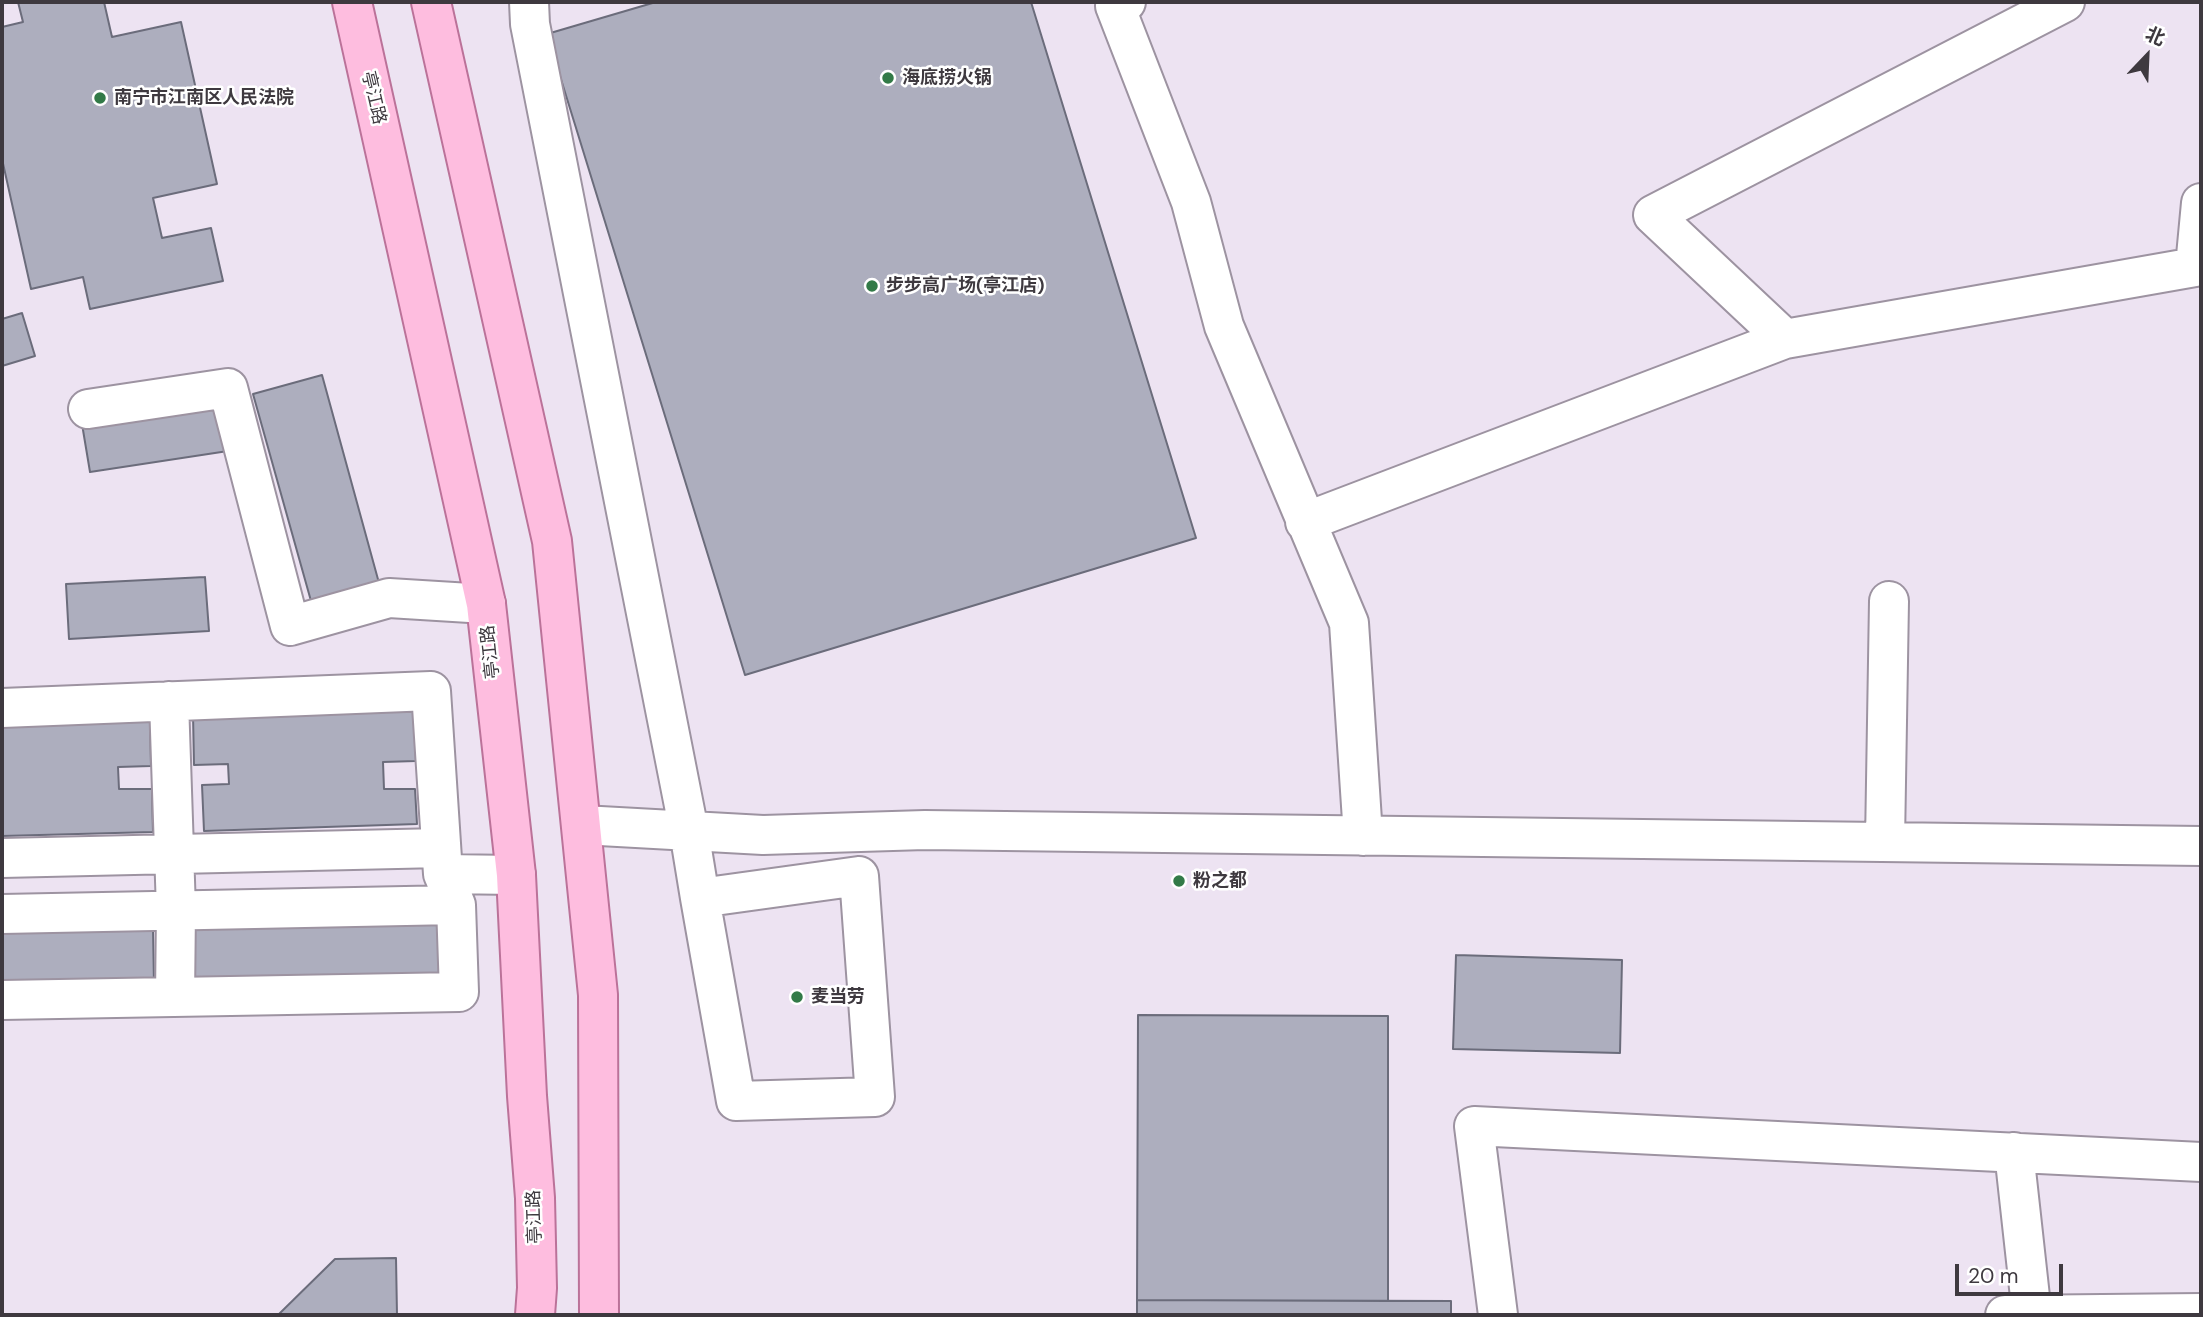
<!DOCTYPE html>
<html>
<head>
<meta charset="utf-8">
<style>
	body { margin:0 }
	#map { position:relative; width:2203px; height:1317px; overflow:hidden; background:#ede3f2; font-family:"DM Sans","Noto Sans SC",sans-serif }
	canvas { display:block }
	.frame { position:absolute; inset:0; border:4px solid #3e393f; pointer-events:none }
	.north { position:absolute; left:2112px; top:21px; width:70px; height:70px; -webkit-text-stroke:5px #fff; paint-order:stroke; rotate:23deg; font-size:19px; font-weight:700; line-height:28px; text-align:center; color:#3e393f }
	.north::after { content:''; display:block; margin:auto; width:24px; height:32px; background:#3e393f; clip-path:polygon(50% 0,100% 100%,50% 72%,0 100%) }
	.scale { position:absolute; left:1955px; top:1264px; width:108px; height:32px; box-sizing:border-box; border:4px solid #3e393f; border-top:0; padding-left:9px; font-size:21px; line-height:24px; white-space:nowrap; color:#3e393f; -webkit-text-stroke:5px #fff; paint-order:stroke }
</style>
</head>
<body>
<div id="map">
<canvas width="2203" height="1317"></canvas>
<div class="frame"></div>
<div class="north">北</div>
<div class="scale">20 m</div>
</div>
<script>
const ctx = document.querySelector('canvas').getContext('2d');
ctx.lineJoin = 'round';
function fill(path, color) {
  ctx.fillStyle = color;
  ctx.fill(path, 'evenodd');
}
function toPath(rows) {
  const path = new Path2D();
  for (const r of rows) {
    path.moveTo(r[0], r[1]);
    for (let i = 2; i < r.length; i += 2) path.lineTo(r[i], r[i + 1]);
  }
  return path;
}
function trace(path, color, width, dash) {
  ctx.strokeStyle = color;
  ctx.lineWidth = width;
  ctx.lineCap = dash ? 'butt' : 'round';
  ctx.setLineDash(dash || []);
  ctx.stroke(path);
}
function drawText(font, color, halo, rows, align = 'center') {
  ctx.font = font + ' "DM Sans","Noto Sans SC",sans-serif';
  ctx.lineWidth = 5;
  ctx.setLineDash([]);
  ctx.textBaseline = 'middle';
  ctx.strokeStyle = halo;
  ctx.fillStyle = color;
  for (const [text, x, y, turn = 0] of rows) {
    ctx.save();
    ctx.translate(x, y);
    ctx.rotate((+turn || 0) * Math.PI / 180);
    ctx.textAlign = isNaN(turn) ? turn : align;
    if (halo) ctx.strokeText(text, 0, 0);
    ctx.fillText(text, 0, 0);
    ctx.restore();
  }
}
const building = toPath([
	[18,2,104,2,112,37,181,22,217,184,153,198,162,238,211,228,223,281,90,309,83,277,31,289,2,159,2,27,23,22,18,2],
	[656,2,1031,2,1196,538,745,675,547,34,656,2],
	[22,313,35,356,2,366,2,319,22,313],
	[322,375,379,583,311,601,253,394,322,375],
	[220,397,228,451,90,472,81,418,220,397],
	[205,577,209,631,69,639,66,584,205,577],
	[414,707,416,761,383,762,384,789,415,789,417,824,204,831,202,785,229,784,228,764,194,765,193,714,414,707],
	[150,714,151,766,118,767,119,789,152,789,153,832,2,836,2,719,150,714],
	[446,922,448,979,192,984,191,927,446,922],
	[153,928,154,985,2,988,2,931,153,928],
	[1456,955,1622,960,1620,1053,1453,1049,1456,955],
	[1138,1015,1388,1016,1388,1301,1137,1300,1138,1015],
	[396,1258,397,1315,278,1315,335,1259,396,1258],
	[1137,1300,1451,1301,1451,1315,1137,1315,1137,1300]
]);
fill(building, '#adaebe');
trace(building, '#6b6c7b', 2);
const minor = toPath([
	[529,2,530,24,689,831,700,898,736,1101,875,1097,859,876,700,898],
	[1126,2,1115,6,1191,202,1224,326,1349,623,1363,836],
	[2065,2,1653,215,1785,339,2195,267,2201,203],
	[88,409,228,388,290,626,389,598,486,604],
	[1305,522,1785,339],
	[169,701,176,910,175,997],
	[2,708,431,691,443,874],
	[582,825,763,835,925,830,2201,846],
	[1885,842,1889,601],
	[2,858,441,848],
	[2,914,456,905,443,874,516,875],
	[2,1000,459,992,456,905],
	[2014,1152,2032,1315],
	[1498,1315,1474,1126,2201,1162],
	[2005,1315,2201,1313]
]);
const major = toPath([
	[352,2,486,604,516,875,527,1096,535,1198,537,1288,535,1315],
	[431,2,552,541,598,995,599,1315]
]);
trace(minor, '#9d93a1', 42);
trace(major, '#bb7299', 42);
trace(minor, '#fff', 38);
trace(major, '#febddf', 38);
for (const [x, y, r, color] of [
	[888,78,7,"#327a47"],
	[100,98,7,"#327a47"],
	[872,286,7,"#327a47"],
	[1179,881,7,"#327a47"],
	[797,997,7,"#327a47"]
]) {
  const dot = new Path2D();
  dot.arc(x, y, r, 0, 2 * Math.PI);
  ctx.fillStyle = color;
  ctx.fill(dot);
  trace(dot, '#fff', 2.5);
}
drawText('bold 18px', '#3e393f', '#fff', [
	["海底捞火锅",902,78],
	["南宁市江南区人民法院",114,98],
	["步步高广场(亭江店)",886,286],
	["粉之都",1193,881],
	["麦当劳",811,997]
], 'left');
drawText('18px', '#3e393f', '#fff', [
	["亭江路",373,98,77],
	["亭江路",491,652,-96],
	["亭江路",535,1217,-92]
]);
</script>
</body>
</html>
